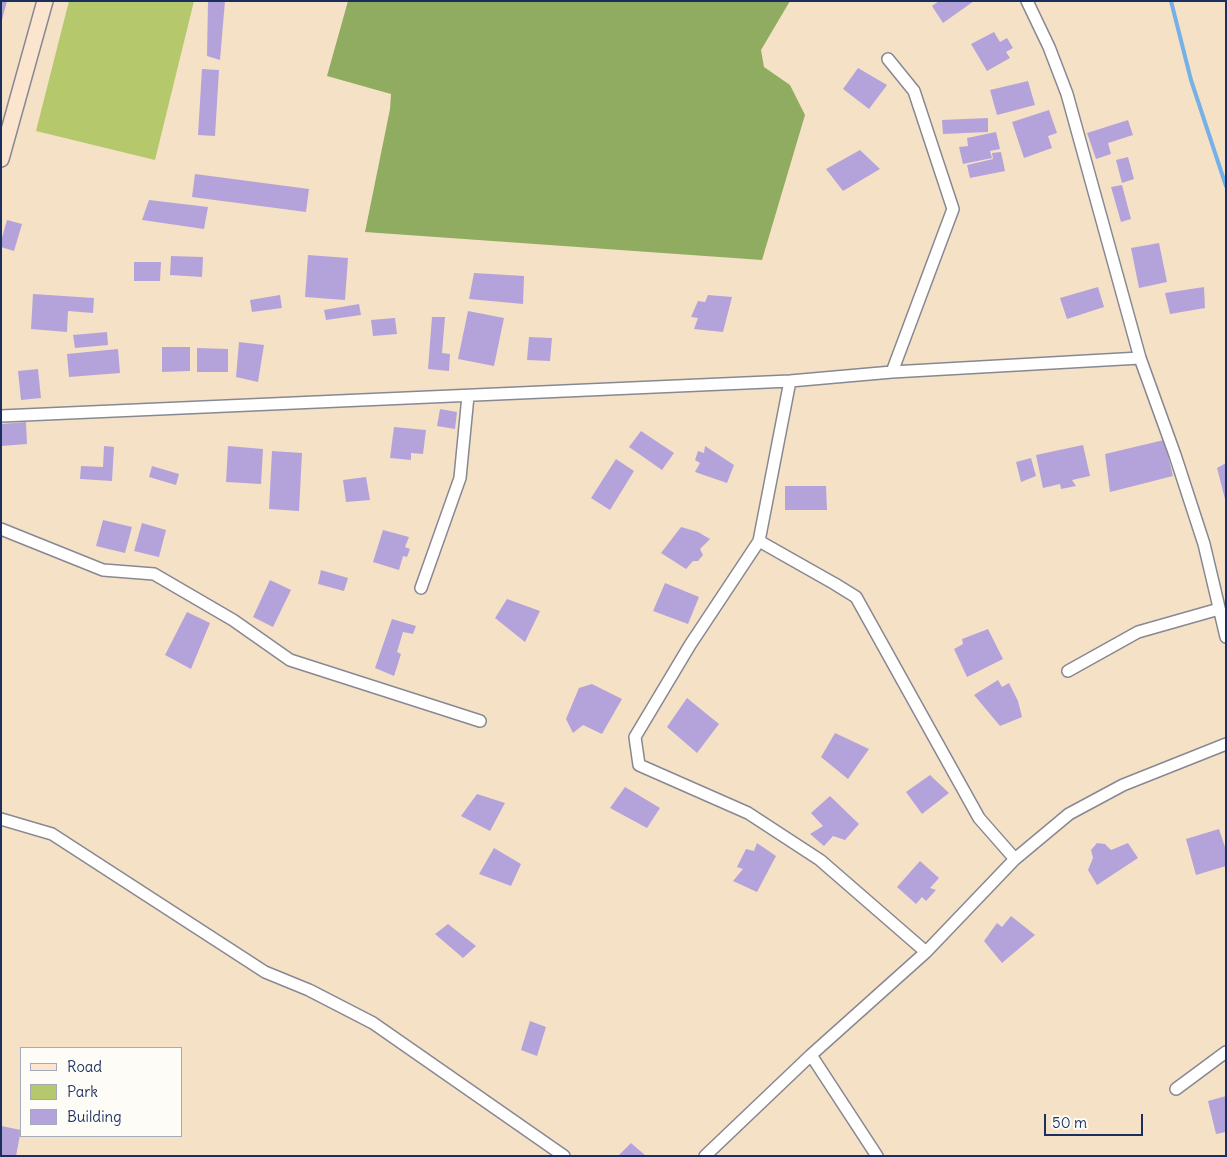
<!DOCTYPE html>
<html>
<head>
<meta charset="utf-8">
<style>
	body { margin:0 }
	#map { position:relative; width:1227px; height:1157px; overflow:hidden; background:#f5e1c6; font-family:Delius,sans-serif }
	canvas { display:block }
	.frame { position:absolute; inset:0; border:2px solid #1b2f5e; pointer-events:none }
	.legend { position:absolute; left:20px; top:1047px; width:162px; height:90px; box-sizing:border-box; background:#fdfcf7; border:1px solid #a3aaba; margin:0; padding:6px 9px; list-style:none; font-size:15px; color:#1b2f5e }
	.legend li { display:flex; align-items:center; gap:10px; height:25px }
	.legend b { width:25px; border:1px solid #a3aaba }
	.scale { position:absolute; left:1044px; top:1114px; width:99px; height:22px; box-sizing:border-box; border:2px solid #1b2f5e; border-top:0; padding-left:6px; font-size:15px; line-height:18px; white-space:nowrap; color:#1b2f5e; -webkit-text-stroke:4px #fdfcf7; paint-order:stroke }
</style>
</head>
<body>
<div id="map">
<canvas width="1227" height="1157"></canvas>
<div class="frame"></div>
<ul class="legend">
<li><b style="height:6px;background:#fce5cf"></b>Road</li>
<li><b style="height:14px;background:#b5c86c"></b>Park</li>
<li><b style="height:14px;background:#b4a3db"></b>Building</li>
</ul>
<div class="scale">50 m</div>
</div>
<script>
const ctx = document.querySelector('canvas').getContext('2d');
ctx.lineJoin = 'round';
function fill(path, color) {
  ctx.fillStyle = color;
  ctx.fill(path, 'evenodd');
}
function toPath(rows) {
  const path = new Path2D();
  for (const r of rows) {
    path.moveTo(r[0], r[1]);
    for (let i = 2; i < r.length; i += 2) path.lineTo(r[i], r[i + 1]);
  }
  return path;
}
function trace(path, color, width, dash) {
  ctx.strokeStyle = color;
  ctx.lineWidth = width;
  ctx.lineCap = dash ? 'butt' : 'round';
  ctx.setLineDash(dash || []);
  ctx.stroke(path);
}
fill(toPath([
	[69,1,194,1,155,160,36,131]
]), '#b5c86c');
fill(toPath([
	[348,1,790,1,761,50,764,67,790,85,805,115,762,260,365,232,390,109,391,94,327,76]
]), '#90ac60');
trace(toPath([
	[1171,1,1191,80,1226,186]
]), '#75b1e7', 4);
fill(toPath([
	[1,1,7,1,2,20,1,20],
	[208,1,225,1,220,60,207,56],
	[939,1,974,1,943,23,932,6],
	[994,32,1000,42,1007,38,1013,48,1006,52,1010,58,987,71,971,44],
	[858,68,887,85,869,109,843,89],
	[202,69,219,70,215,136,198,135],
	[1028,81,1035,105,997,115,990,90],
	[1049,110,1057,133,1048,136,1052,148,1024,158,1012,122],
	[988,118,988,132,943,134,942,120],
	[1128,120,1133,135,1108,143,1111,154,1096,159,1087,133],
	[996,132,1000,149,990,151,992,158,963,164,959,147,968,146,967,138],
	[860,150,880,169,843,191,826,169],
	[1001,152,1005,171,970,178,967,165,993,159,992,153],
	[1128,157,1134,179,1122,183,1116,160],
	[195,174,309,189,306,212,192,197],
	[1122,185,1131,219,1121,222,1111,187],
	[149,200,208,207,204,229,142,220],
	[7,220,22,224,14,251,1,247,1,241],
	[1159,243,1167,282,1139,288,1131,248],
	[308,255,348,258,345,300,305,297],
	[171,256,203,257,202,277,170,275],
	[134,262,161,262,160,281,134,281],
	[474,273,524,276,523,304,469,299],
	[1098,287,1104,307,1067,319,1060,298],
	[1204,287,1205,308,1170,314,1165,293],
	[33,294,94,298,93,313,68,311,67,332,31,329],
	[280,295,282,308,252,312,250,300],
	[708,295,732,297,723,332,694,329,698,318,691,317,698,301,705,302],
	[359,304,361,315,326,320,324,310],
	[468,311,504,318,494,366,458,359],
	[432,317,445,317,442,353,450,354,449,371,428,369],
	[395,318,397,334,373,336,371,320],
	[107,332,108,345,75,348,73,335],
	[529,337,552,338,550,361,527,360],
	[239,342,264,345,258,382,236,377],
	[162,347,190,347,190,371,162,372],
	[197,348,228,349,228,372,197,372],
	[118,349,120,373,69,377,67,354],
	[38,369,41,398,21,400,18,371],
	[440,409,457,412,455,429,437,426],
	[26,422,27,444,1,446,1,424],
	[394,427,426,430,423,454,411,453,411,460,390,458],
	[641,431,674,453,662,470,629,447],
	[1164,440,1173,476,1110,492,1105,454],
	[1083,445,1090,476,1072,480,1076,486,1061,489,1060,484,1043,488,1036,455],
	[104,446,114,447,112,481,80,479,81,466,103,467],
	[228,446,263,449,261,484,226,482],
	[705,446,734,465,727,483,695,472,700,463,695,460,698,451,704,453],
	[272,451,302,453,299,511,269,509],
	[1031,458,1036,476,1021,482,1016,462],
	[616,459,634,471,610,510,591,498],
	[1226,463,1226,499,1225,499,1217,468],
	[152,466,179,474,176,485,149,477],
	[366,477,370,500,346,502,343,480],
	[785,486,826,486,827,510,785,510],
	[103,520,132,527,125,553,96,546],
	[142,523,166,530,159,557,134,551],
	[681,527,698,532,710,539,700,549,703,555,698,561,693,561,686,569,661,553],
	[383,530,409,537,405,547,410,549,407,557,403,556,399,570,373,562],
	[321,570,348,578,344,591,318,584],
	[270,580,291,590,273,627,253,617],
	[665,583,699,597,688,624,653,611],
	[507,599,540,611,525,642,495,618],
	[187,612,210,623,191,669,165,655],
	[392,619,416,626,413,634,403,632,397,652,401,654,394,676,375,668],
	[988,629,1003,659,967,677,954,649,963,644,962,639],
	[998,680,1002,687,1009,683,1018,701,1022,717,1000,726,974,695],
	[592,684,622,699,602,734,583,725,573,733,566,719,579,688],
	[687,698,719,724,697,753,667,727],
	[835,733,869,749,848,779,821,757],
	[930,775,949,793,922,814,906,792],
	[625,787,660,808,647,828,610,808],
	[477,794,505,803,490,831,461,816],
	[830,796,859,824,845,840,833,836,824,846,810,834,823,826,811,813],
	[1219,829,1226,850,1226,866,1196,875,1186,839],
	[757,843,776,856,757,892,733,881,743,869,737,867,746,849,754,851],
	[1097,843,1105,844,1111,850,1128,843,1138,858,1097,885,1088,870,1093,858,1091,850],
	[494,848,521,864,511,886,479,874],
	[920,861,939,878,930,888,936,890,926,901,922,897,916,904,897,887],
	[1011,916,1035,935,1002,963,984,941,997,923,1002,927],
	[448,924,476,946,463,958,435,934],
	[530,1021,546,1027,537,1056,521,1050],
	[1226,1096,1226,1132,1216,1134,1208,1101],
	[1,1126,21,1130,16,1156,1,1156],
	[631,1143,646,1156,618,1156]
]), '#b4a3db');
const street = toPath([
	[1027,1,1049,47,1067,94,1140,358,1175,455,1204,544,1226,637],
	[888,59,914,91,953,209,892,372],
	[790,381,759,541,690,645,635,737,639,765,748,813,820,860,926,952],
	[1,416,790,381,892,372,1140,358],
	[1,529,103,570,154,574,233,620,290,660,480,721],
	[759,541,835,584,856,597,979,818,1015,859],
	[421,588,460,478,468,396],
	[1068,671,1138,632,1219,609],
	[1,819,52,834,265,972,309,990,373,1023,564,1156],
	[811,1055,877,1156],
	[1176,1089,1226,1052],
	[705,1156,811,1055,926,952,1015,859,1069,814,1123,785,1226,744]
]);
const secondary = toPath([
	[1,159,45,1]
]);
trace(street, '#888892', 14);
trace(secondary, '#888892', 18);
trace(street, '#fff', 11);
trace(secondary, '#fce5cf', 15);
</script>
</body>
</html>
